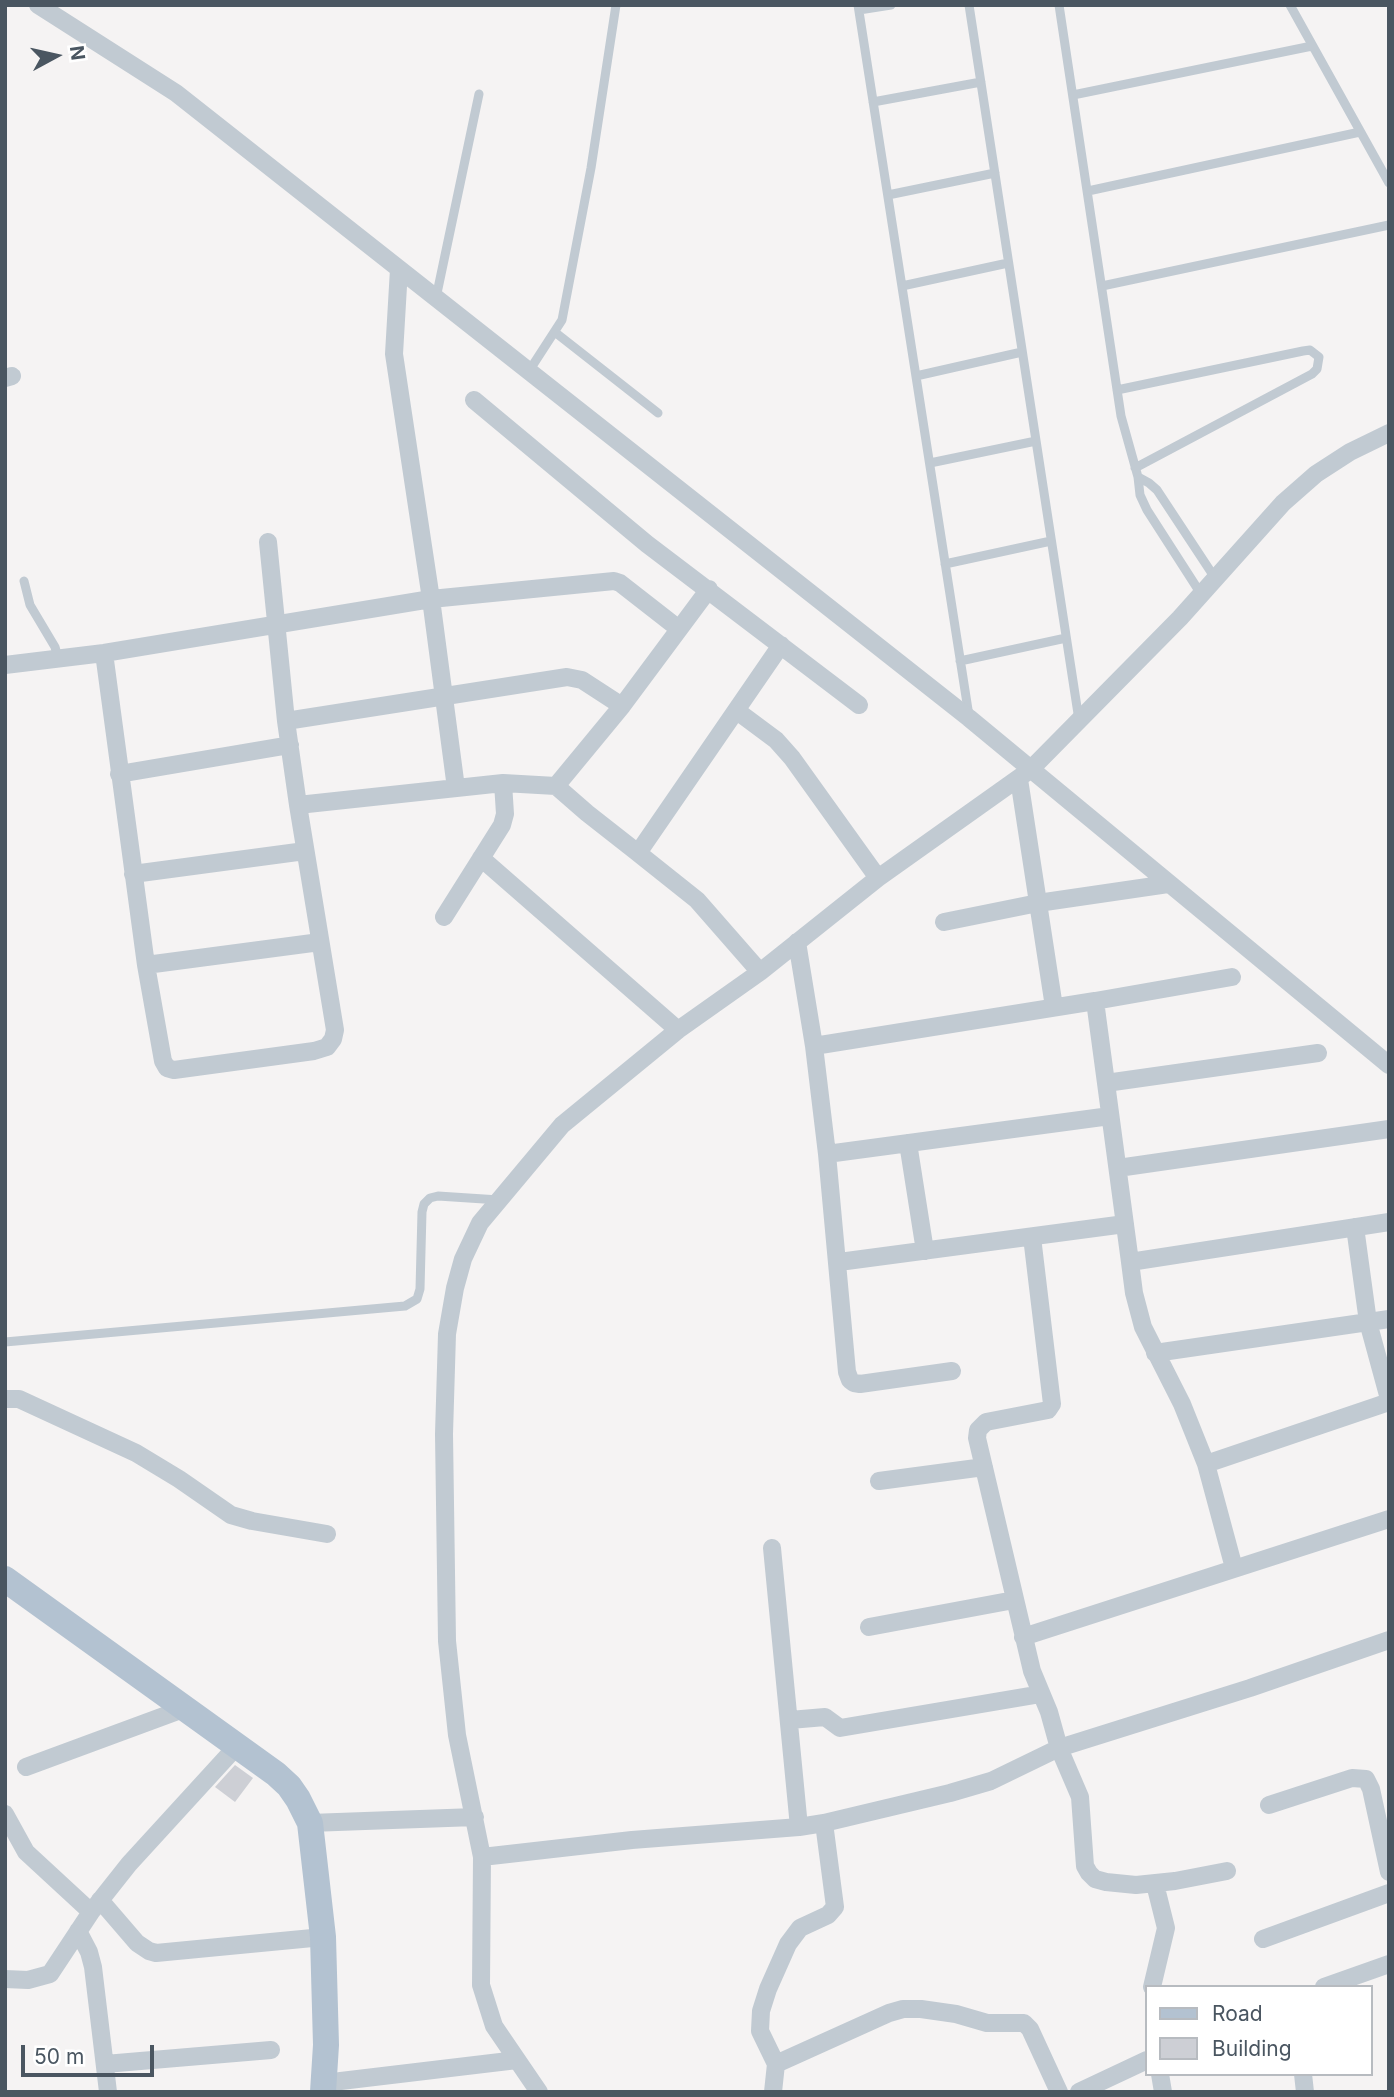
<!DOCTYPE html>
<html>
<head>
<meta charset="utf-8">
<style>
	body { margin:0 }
	#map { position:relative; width:1394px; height:2097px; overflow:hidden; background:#f5f3f3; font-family:Inter,sans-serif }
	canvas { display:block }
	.frame { position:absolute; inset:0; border:7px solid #4a5661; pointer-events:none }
	.legend { position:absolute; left:1145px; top:1985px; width:228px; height:91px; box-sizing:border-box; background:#fff; border:2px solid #b7bbc0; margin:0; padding:9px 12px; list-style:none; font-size:21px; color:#4a5661 }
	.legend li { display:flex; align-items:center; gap:14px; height:35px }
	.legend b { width:35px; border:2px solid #b7bbc0 }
	.north { position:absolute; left:21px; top:21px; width:70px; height:70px; -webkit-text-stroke:5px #fff; paint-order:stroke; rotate:82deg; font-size:19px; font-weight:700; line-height:28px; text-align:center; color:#4a5661 }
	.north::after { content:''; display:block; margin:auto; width:24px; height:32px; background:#4a5661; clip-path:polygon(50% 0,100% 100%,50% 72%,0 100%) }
	.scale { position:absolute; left:21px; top:2045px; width:133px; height:32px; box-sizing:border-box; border:4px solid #4a5661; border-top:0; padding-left:9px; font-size:21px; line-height:24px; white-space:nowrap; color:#4a5661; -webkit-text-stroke:5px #fff; paint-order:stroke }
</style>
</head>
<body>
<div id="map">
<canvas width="1394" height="2097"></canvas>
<div class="frame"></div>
<ul class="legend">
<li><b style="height:9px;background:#b3c2d1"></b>Road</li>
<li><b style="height:19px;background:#cdcfd5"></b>Building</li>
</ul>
<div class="north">N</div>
<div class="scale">50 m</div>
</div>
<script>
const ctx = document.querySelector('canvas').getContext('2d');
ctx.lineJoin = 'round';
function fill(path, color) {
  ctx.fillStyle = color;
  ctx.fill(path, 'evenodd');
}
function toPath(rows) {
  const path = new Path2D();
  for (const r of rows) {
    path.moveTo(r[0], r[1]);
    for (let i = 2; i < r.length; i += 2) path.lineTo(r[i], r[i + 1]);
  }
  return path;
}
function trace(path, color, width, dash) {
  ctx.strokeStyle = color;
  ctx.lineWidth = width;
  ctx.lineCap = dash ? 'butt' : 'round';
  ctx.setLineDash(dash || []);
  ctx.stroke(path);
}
fill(toPath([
	[235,1765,253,1778,235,1802,215,1787]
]), '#cdcfd5');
trace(toPath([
	[858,5,969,716],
	[969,5,1079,720],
	[1059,5,1121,416,1138,477,1140,495,1147,510,1201,594],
	[1290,5,1389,183],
	[859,10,891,5],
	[1073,95,1312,46],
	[873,102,981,82],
	[1088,191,1360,132],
	[888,195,995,173],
	[902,286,1008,263],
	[1102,286,1389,225],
	[436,298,479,94],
	[556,333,658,413],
	[529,371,562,320,591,168,616,5],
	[916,376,1022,352],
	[1117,390,1303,351,1310,350,1319,357,1317,369,1312,374,1135,468],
	[930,463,1036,441],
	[1138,477,1149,483,1157,490,1215,578],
	[945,564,1051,541],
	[24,581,30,605,55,647,58,658],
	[960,661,1066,638],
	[5,1342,405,1306,417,1299,420,1289,422,1212,424,1204,430,1198,438,1196,499,1200]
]), '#c1cad2', 9);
trace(toPath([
	[38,5,176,93,969,718,1389,1065],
	[399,269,394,354,431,599,614,581,620,583,679,629],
	[5,378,12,376],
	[474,400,647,544,859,705],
	[268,542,286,721,298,805,503,783,556,786,587,813,638,853,781,645],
	[104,653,146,965,163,1061,167,1068,174,1070,314,1051,327,1047,333,1039,335,1030,298,805],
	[5,665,104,653,431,599,456,788],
	[737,711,776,740,792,758,878,878],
	[286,721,567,677,582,680,622,706],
	[119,774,290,745],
	[1019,779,1054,1007],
	[556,786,622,706,709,589],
	[638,853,697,900,760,972],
	[481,858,678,1030],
	[133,874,305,851],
	[444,917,502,825,505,814,503,783],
	[944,922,1038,903,1168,884],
	[797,942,814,1046,827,1154,847,1372,850,1380,854,1383,860,1384,952,1371],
	[146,965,320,942],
	[1095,1001,1232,977],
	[814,1046,1095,1001,1130,1262,1389,1222],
	[1106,1083,1318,1053],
	[908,1143,925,1251],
	[827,1154,1110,1116],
	[1118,1168,1389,1129],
	[1355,1227,1368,1322,1389,1399],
	[1032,1237,1052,1404,1048,1410,986,1422,978,1430,977,1438,1032,1671,1049,1712,1059,1748,1080,1797,1085,1866,1089,1873,1095,1879,1106,1882,1136,1885,1175,1881,1227,1871],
	[839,1262,1125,1224],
	[1130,1262,1134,1293,1143,1327,1182,1404,1206,1464,1234,1568],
	[1155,1353,1389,1319],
	[5,1399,19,1399,136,1453,179,1479,231,1515,252,1521,327,1534],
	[1206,1464,1389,1402],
	[879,1481,984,1467],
	[772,1548,799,1827],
	[869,1627,1014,1600],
	[1023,1637,1389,1519],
	[790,1720,825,1717,840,1728,1041,1694],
	[26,1767,183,1709],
	[1269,1805,1352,1778,1366,1779,1371,1789,1389,1872],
	[5,1814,26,1852,91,1912],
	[310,1823,475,1817],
	[482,1857,632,1840,799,1827,824,1823,950,1793,991,1781,1059,1748,1250,1688,1389,1640],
	[100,1900,137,1943,149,1951,156,1953,323,1937],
	[78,1931,89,1952,93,1967,108,2092],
	[1263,1939,1389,1893],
	[5,1979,28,1980,50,1974,91,1912,129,1864,236,1747],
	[1152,1987,1166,1928,1155,1884],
	[1324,1987,1389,1964],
	[105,2064,271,2050],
	[776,2064,889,2013,903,2009,921,2009,956,2014,987,2023,1024,2023,1030,2029,1059,2092],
	[1160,2074,1163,2092],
	[1303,2074,1305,2092],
	[324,2083,517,2060],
	[539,2092,494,2026,481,1985,482,1857,457,1735,447,1641,444,1434,447,1334,455,1288,463,1259,480,1223,562,1125,678,1030,760,972,878,878,1030,770,1180,618,1283,503,1316,474,1350,452,1389,433],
	[773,2092,776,2064,760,2031,761,2011,768,1989,788,1944,800,1928,828,1915,835,1907,824,1823],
	[1079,2092,1147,2060]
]), '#c1cad2', 18);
trace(toPath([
	[5,1579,276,1774,289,1786,298,1799,310,1823,323,1937,326,2045,323,2092]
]), '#b3c2d1', 26);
</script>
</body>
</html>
